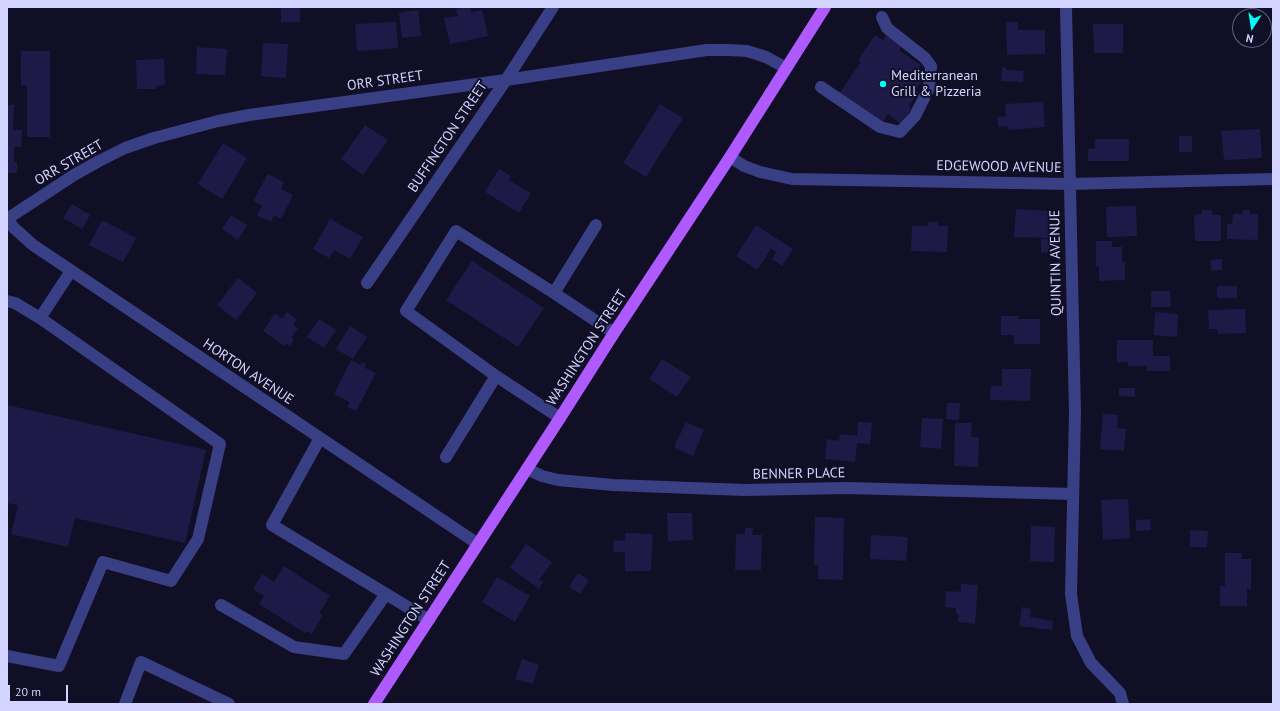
<!DOCTYPE html>
<html>
<head>
<meta charset="utf-8">
<style>
	body { margin:0 }
	#map { position:relative; width:1280px; height:711px; overflow:hidden; background:#100f26; font-family:"PT Sans",sans-serif }
	canvas { display:block }
	.frame { position:absolute; inset:0; border:8px solid #d3d3ff; pointer-events:none }
	.north { position:absolute; left:1232px; top:8px; width:40px; height:40px; box-sizing:border-box; background:#100f26; border:1px solid #5e5d7d; border-radius:50%; rotate:192deg; font-size:11px; font-weight:700; line-height:16px; text-align:center; color:#d3d3ff }
	.north::after { content:''; display:block; margin:auto; width:14px; height:18px; background:#00fefa; clip-path:polygon(50% 0,100% 100%,50% 72%,0 100%) }
	.scale { position:absolute; left:8px; top:685px; width:60px; height:18px; box-sizing:border-box; border:2px solid #d3d3ff; border-top:0; padding-left:5px; font-size:12px; line-height:14px; white-space:nowrap; color:#d3d3ff; -webkit-text-stroke:3px #100f26; paint-order:stroke }
</style>
</head>
<body>
<div id="map">
<canvas width="1280" height="711"></canvas>
<div class="frame"></div>
<div class="north">N</div>
<div class="scale">20 m</div>
</div>
<script>
const ctx = document.querySelector('canvas').getContext('2d');
ctx.lineJoin = 'round';
function fill(path, color) {
  ctx.fillStyle = color;
  ctx.fill(path, 'evenodd');
}
function toPath(rows) {
  const path = new Path2D();
  for (const r of rows) {
    path.moveTo(r[0], r[1]);
    for (let i = 2; i < r.length; i += 2) path.lineTo(r[i], r[i + 1]);
  }
  return path;
}
function trace(path, color, width, dash) {
  ctx.strokeStyle = color;
  ctx.lineWidth = width;
  ctx.lineCap = dash ? 'butt' : 'round';
  ctx.setLineDash(dash || []);
  ctx.stroke(path);
}
function drawText(font, color, halo, rows, align = 'center') {
  ctx.font = font + ' "PT Sans",sans-serif';
  ctx.lineWidth = 4;
  ctx.setLineDash([]);
  ctx.textBaseline = 'middle';
  ctx.strokeStyle = halo;
  ctx.fillStyle = color;
  for (const [text, x, y, turn = 0] of rows) {
    ctx.save();
    ctx.translate(x, y);
    ctx.rotate((+turn || 0) * Math.PI / 180);
    ctx.textAlign = isNaN(turn) ? turn : align;
    if (halo) ctx.strokeText(text, 0, 0);
    ctx.fillText(text, 0, 0);
    ctx.restore();
  }
}
fill(toPath([
	[281,7,300,7,300,22,281,22],
	[465,7,470,7,471,12,482,10,488,36,450,44,444,18,458,16,456,9],
	[418,10,421,36,402,38,399,13],
	[396,22,398,48,357,51,355,24],
	[1006,22,1018,22,1018,30,1045,30,1045,54,1007,55],
	[1093,24,1123,24,1123,53,1094,53],
	[875,35,883,40,886,35,902,46,899,50,921,65,916,73,924,78,915,90,919,92,909,106,912,108,901,124,888,114,881,125,838,95,861,62,858,60],
	[263,43,288,44,286,78,261,76],
	[197,47,227,49,225,75,196,74],
	[21,51,50,51,50,137,27,137,27,85,21,86],
	[164,59,165,85,156,86,156,89,137,89,136,60],
	[1002,67,1006,68,1006,70,1024,71,1023,82,1001,81],
	[1043,102,1045,127,1009,130,1008,126,998,127,997,117,1006,116,1005,104],
	[660,104,683,118,646,177,623,163],
	[7,105,14,105,13,130,22,130,21,147,14,147,14,162,17,162,17,173,7,173],
	[365,125,388,140,363,175,341,159],
	[1260,129,1262,158,1224,160,1221,131],
	[1179,136,1192,136,1192,152,1179,152],
	[1095,139,1129,139,1129,161,1088,161,1088,149,1095,149],
	[223,143,247,158,222,199,198,184],
	[499,169,511,176,509,180,531,193,519,213,485,192],
	[268,174,284,182,281,189,293,195,281,219,274,215,271,222,257,215,262,206,253,201],
	[72,204,90,215,82,229,63,218],
	[1136,206,1137,236,1107,237,1106,207],
	[1016,209,1050,211,1049,238,1014,237],
	[1202,210,1212,210,1212,215,1221,215,1221,241,1195,241,1194,215,1202,214],
	[1243,210,1250,210,1250,214,1258,214,1258,240,1227,239,1227,224,1232,224,1233,214,1243,214],
	[231,215,247,225,238,240,222,229],
	[330,219,363,237,350,259,334,250,329,258,313,249],
	[102,220,136,238,123,262,89,245],
	[928,222,938,222,937,226,948,226,947,252,911,251,912,226,928,226],
	[756,225,793,249,782,266,772,259,776,252,771,249,757,270,736,256],
	[1041,239,1050,239,1050,252,1041,253],
	[1096,241,1112,241,1112,247,1122,247,1122,262,1125,262,1125,280,1099,281,1099,266,1096,266],
	[1222,259,1222,270,1211,271,1210,260],
	[472,261,544,308,518,347,446,300],
	[238,278,257,293,236,320,217,305],
	[1217,286,1237,286,1237,298,1217,298],
	[1151,291,1170,291,1171,307,1151,307],
	[1245,309,1246,333,1218,334,1217,329,1209,329,1208,310],
	[287,312,297,319,293,325,298,328,291,338,294,340,290,346,286,343,284,346,263,331,275,313,282,319],
	[1155,312,1178,314,1177,337,1154,335],
	[1001,316,1018,316,1018,319,1040,319,1040,344,1014,344,1014,335,1001,335],
	[319,319,336,330,324,348,307,337],
	[350,326,367,337,353,359,336,349],
	[1117,340,1153,340,1153,356,1170,356,1170,371,1147,371,1147,366,1128,366,1128,362,1117,362],
	[662,359,691,377,677,397,649,379],
	[351,360,361,365,362,362,366,364,365,368,376,373,356,411,347,407,350,402,334,394],
	[1002,369,1031,369,1030,401,990,400,991,386,1002,386],
	[1119,388,1135,388,1135,397,1119,396],
	[947,403,960,403,959,420,946,419],
	[7,405,206,450,185,543,75,518,68,547,11,534,18,505,7,503],
	[1103,414,1118,415,1117,428,1126,429,1124,451,1100,449],
	[922,418,943,419,941,449,920,447],
	[686,422,704,430,693,456,674,447],
	[858,422,872,423,870,444,857,443,855,462,825,459,827,439,839,441,840,434,857,436],
	[955,423,972,423,971,437,979,437,978,467,954,466],
	[1128,499,1130,538,1103,540,1101,500],
	[667,513,692,513,693,540,668,541],
	[815,517,844,518,843,580,818,579,818,565,814,565],
	[1150,519,1151,530,1136,531,1136,520],
	[1031,526,1055,527,1054,562,1030,561],
	[745,528,753,528,752,535,762,535,761,570,735,570,736,534,745,534],
	[1190,530,1208,531,1207,547,1190,547],
	[625,533,653,534,651,571,625,571,625,552,613,552,614,540,625,541],
	[871,535,908,537,906,561,870,559],
	[526,544,552,562,539,580,543,582,539,589,510,568],
	[1225,553,1242,553,1241,559,1251,559,1251,590,1247,589,1247,606,1220,606,1220,586,1225,586],
	[284,566,330,596,319,613,323,615,312,634,307,631,305,633,259,604,264,596,253,589,262,574,274,582],
	[578,573,589,580,580,594,569,587],
	[497,577,530,596,515,622,482,602],
	[961,584,978,585,975,624,958,622,959,615,956,614,956,608,945,607,946,591,961,592],
	[1022,607,1031,609,1030,617,1053,621,1052,630,1019,626],
	[522,659,539,665,533,684,515,679]
]), '#1e1a47');
trace(toPath([
	[1066,7,1075,413,1071,594,1077,636,1091,663,1120,693,1123,704],
	[821,87,880,127,900,132,915,116,929,88,931,66,925,58,887,28,882,17],
	[730,157,744,166,760,172,792,179,1069,184,1273,179],
	[7,219,74,175,99,161,125,148,154,138,218,121,249,115,506,80,707,50,728,50,747,51,766,57,786,68],
	[7,219,14,228,33,245,478,544],
	[367,283,506,80,553,7],
	[554,293,596,225],
	[7,301,15,303,40,318],
	[560,418,496,376,406,311,456,231,554,293,614,333],
	[320,438,272,525,429,620],
	[446,457,496,376],
	[527,469,542,476,558,480,613,485,744,490,847,488,1073,494],
	[221,605,294,647,344,654,386,594],
	[7,656,59,666,103,562,171,581,198,539,220,444,40,318,71,271],
	[125,704,141,662,229,704]
]), '#393f85', 12);
trace(toPath([
	[374,704,560,418,614,333,730,157,825,7]
]), '#ae5aff', 12);
for (const [x, y, r, color] of [
	[883,84,4,"#00fefa"]
]) {
  const dot = new Path2D();
  dot.arc(x, y, r, 0, 2 * Math.PI);
  ctx.fillStyle = color;
  ctx.fill(dot);
  trace(dot, '#100f26', 1.5);
}
drawText('14px', '#d3d3ff', '#100f26', [
	["Mediterranean",891,76],
	["Grill & Pizzeria",891,92]
], 'left');
drawText('14px', '#d3d3ff', '#100f26', [
	["ORR STREET",385,81,-8],
	["BUFFINGTON STREET",448,137,-56],
	["ORR STREET",69,163,-30],
	["EDGEWOOD AVENUE",999,167,1],
	["QUINTIN AVENUE",1056,263,-91],
	["WASHINGTON STREET",587,348,-57],
	["HORTON AVENUE",248,372,34],
	["BENNER PLACE",799,474,-1],
	["WASHINGTON STREET",411,619,-57]
]);
</script>
</body>
</html>
